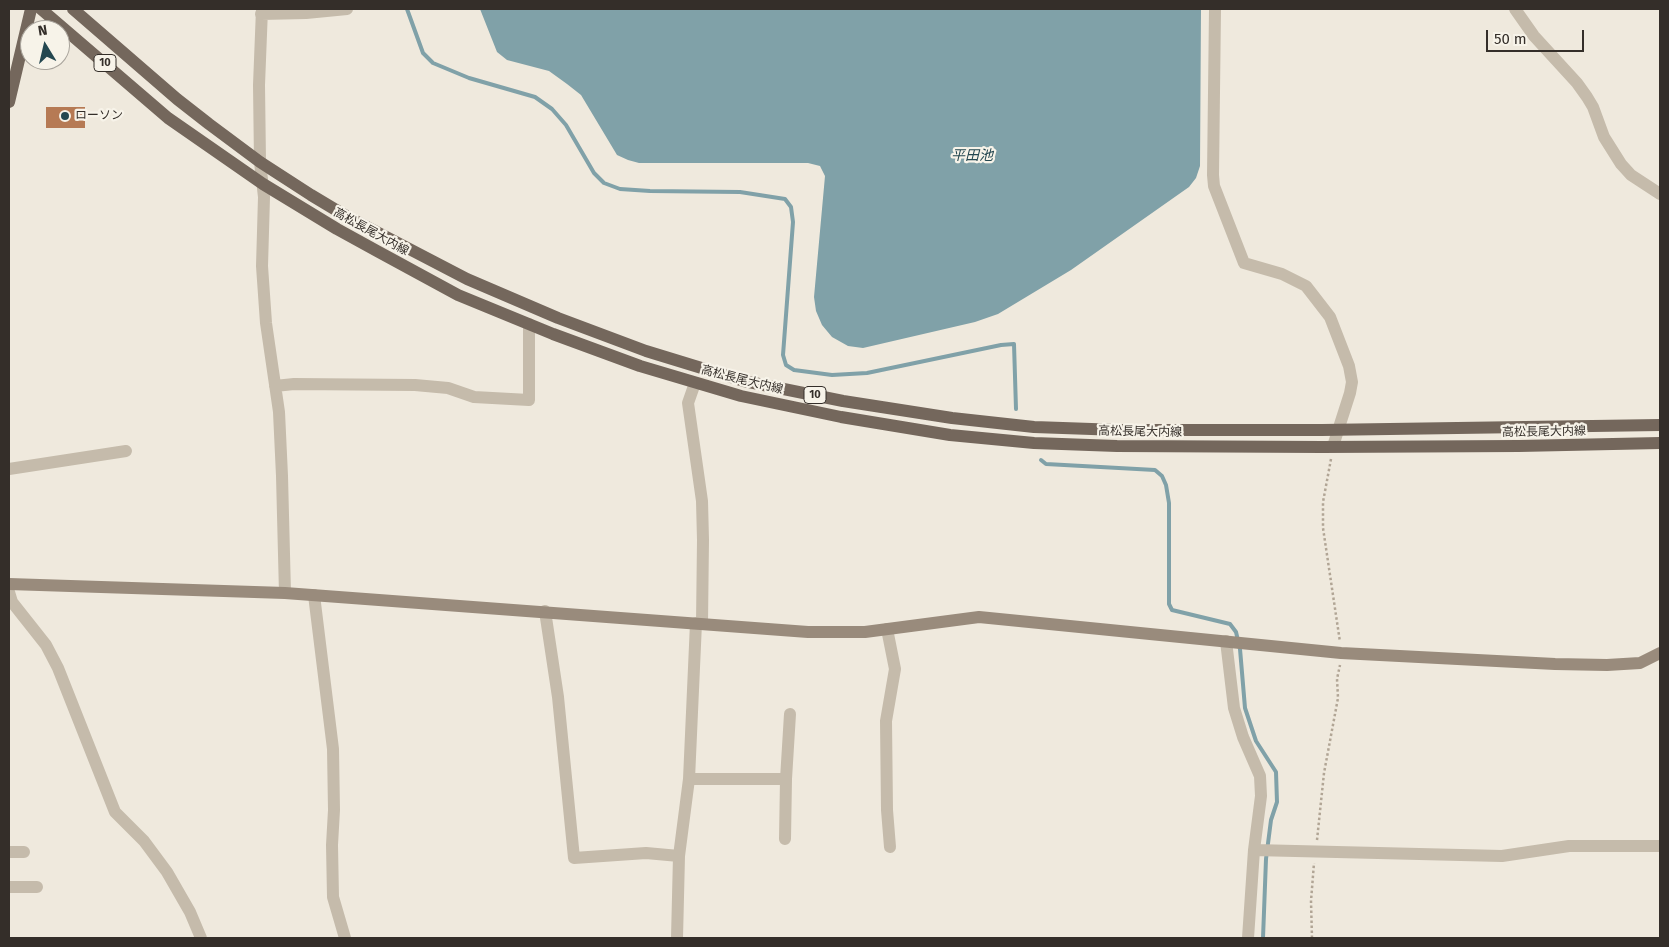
<!DOCTYPE html>
<html>
<head>
<meta charset="utf-8">
<style>
	body { margin:0 }
	#map { position:relative; width:1669px; height:947px; overflow:hidden; background:#efe9dd; font-family:"Fira Sans",sans-serif }
	canvas { display:block }
	.frame { position:absolute; inset:0; border:10px solid #342e29; pointer-events:none }
	.north { position:absolute; left:20px; top:20px; width:50px; height:50px; box-sizing:border-box; background:#f7f3e9; border:1px solid #a9a49c; border-radius:50%; rotate:351deg; font-size:14px; font-weight:700; line-height:20px; text-align:center; color:#342e29 }
	.north::after { content:''; display:block; margin:auto; width:18px; height:22px; background:#244750; clip-path:polygon(50% 0,100% 100%,50% 72%,0 100%) }
	.scale { position:absolute; left:1486px; top:30px; width:98px; height:22px; box-sizing:border-box; border:2px solid #342e29; border-top:0; padding-left:6px; font-size:15px; line-height:18px; white-space:nowrap; color:#342e29; -webkit-text-stroke:4px #f7f3e9; paint-order:stroke }
</style>
</head>
<body>
<div id="map">
<canvas width="1669" height="947"></canvas>
<div class="frame"></div>
<div class="north">N</div>
<div class="scale">50 m</div>
</div>
<script>
const ctx = document.querySelector('canvas').getContext('2d');
ctx.lineJoin = 'round';
function fill(path, color) {
  ctx.fillStyle = color;
  ctx.fill(path, 'evenodd');
}
function toPath(rows) {
  const path = new Path2D();
  for (const r of rows) {
    path.moveTo(r[0], r[1]);
    for (let i = 2; i < r.length; i += 2) path.lineTo(r[i], r[i + 1]);
  }
  return path;
}
function trace(path, color, width, dash) {
  ctx.strokeStyle = color;
  ctx.lineWidth = width;
  ctx.lineCap = dash ? 'butt' : 'round';
  ctx.setLineDash(dash || []);
  ctx.stroke(path);
}
function drawText(font, color, halo, rows, align = 'center') {
  ctx.font = font + ' "Fira Sans","Noto Sans JP",sans-serif';
  ctx.lineWidth = 4.5;
  ctx.setLineDash([]);
  ctx.textBaseline = 'middle';
  ctx.strokeStyle = halo;
  ctx.fillStyle = color;
  for (const [text, x, y, turn = 0] of rows) {
    ctx.save();
    ctx.translate(x, y);
    ctx.rotate((+turn || 0) * Math.PI / 180);
    ctx.textAlign = isNaN(turn) ? turn : align;
    if (halo) ctx.strokeText(text, 0, 0);
    ctx.fillText(text, 0, 0);
    ctx.restore();
  }
}
fill(toPath([
	[480,9,1201,9,1200,166,1196,178,1189,187,1071,270,998,314,975,322,863,348,848,346,832,337,822,325,816,311,814,297,825,176,820,166,808,163,639,163,628,160,617,155,581,95,567,84,549,71,507,60,497,52]
]), '#80a1a8');
trace(toPath([
	[407,9,423,53,433,63,469,78,535,97,552,109,566,125,594,173,604,183,620,189,650,191,740,192,785,199,791,207,793,222,783,355,786,365,794,370,832,375,867,373,1001,345,1014,344,1016,409],
	[1041,460,1046,464,1155,470,1162,476,1166,485,1169,503,1169,604,1172,610,1230,624,1236,632,1240,649,1245,708,1256,741,1276,772,1277,802,1271,820,1266,859,1263,938]
]), '#80a1a8', 4);
fill(toPath([
	[46,107,85,107,85,128,46,128]
]), '#b67a54');
trace(toPath([
	[1331,459,1323,502,1323,528,1340,642],
	[1317,840,1324,773,1338,698,1337,679,1340,665],
	[1312,938,1311,901,1314,863]
]), '#b1a595', 2.5, [2.5, 2.5]);
trace(toPath([
	[262,9,259,85,260,162,264,197,262,266,266,323,279,412,282,476,285,593],
	[1215,9,1213,175,1214,186,1244,263,1282,274,1306,286,1330,317,1349,366,1352,382,1350,393,1334,443],
	[1515,9,1534,36,1577,83,1587,97,1593,107,1604,137,1621,164,1631,175,1660,194],
	[261,14,306,13,347,9],
	[695,383,688,403,702,501,703,540,702,623],
	[275,386,294,384,415,385,448,388,474,397,529,400,529,324],
	[9,469,126,451],
	[9,592,12,602,46,645,58,668,115,812,144,841,167,872,190,912,201,938],
	[314,595,333,749,334,810,332,845,333,897,345,938],
	[545,611,558,697,574,858,646,853,679,856],
	[887,629,895,669,886,721,887,810,890,847],
	[1226,641,1234,708,1243,737,1260,776,1261,796,1254,850,1248,938],
	[689,779,786,779],
	[785,839,786,779,790,714],
	[1254,850,1502,856,1569,846,1660,846],
	[9,852,24,852],
	[9,887,37,887],
	[677,938,679,856,689,779,696,623]
]), '#c5bbab', 12);
trace(toPath([
	[9,584,285,593,808,632,865,632,979,617,1341,653,1555,664,1607,665,1640,663,1660,653]
]), '#998b7c', 12);
trace(toPath([
	[41,9,168,118,263,184,337,229,377,251,458,295,553,334,640,366,741,396,841,417,950,435,1034,443,1117,446,1322,447,1519,446,1660,443],
	[73,9,177,99,209,124,260,162,311,195,346,216,467,279,558,318,646,351,744,381,843,401,952,418,1034,427,1120,430,1322,430,1660,425],
	[9,102,31,9]
]), '#74675c', 12);
for (const [x, y, r, color] of [
	[65,116,5,"#244750"]
]) {
  const dot = new Path2D();
  dot.arc(x, y, r, 0, 2 * Math.PI);
  ctx.fillStyle = color;
  ctx.fill(dot);
  trace(dot, '#f7f3e9', 2);
}
for (const [x, y, w] of [
	[105,63,22],
	[815,395,22]
]) {
  const box = new Path2D();
  box.roundRect(x - w / 2, y - 8.5, w, 17, 4);
  ctx.fillStyle = '#f7f3e9';
  ctx.fill(box);
  trace(box, '#342e29', 1);
}
drawText('bold 11px', '#342e29', null, [
	["10",105,63],
	["10",815,395]
]);
drawText('12px', '#342e29', '#f7f3e9', [
	["ローソン",75,116]
], 'left');
drawText('12px', '#342e29', '#f7f3e9', [
	["高松長尾大内線",371,232,29],
	["高松長尾大内線",742,380,14],
	["高松長尾大内線",1140,432,1],
	["高松長尾大内線",1544,432,-1]
]);
drawText('italic 14px', '#244750', '#f7f3e9', [
	["平田池",972,156]
]);
</script>
</body>
</html>
